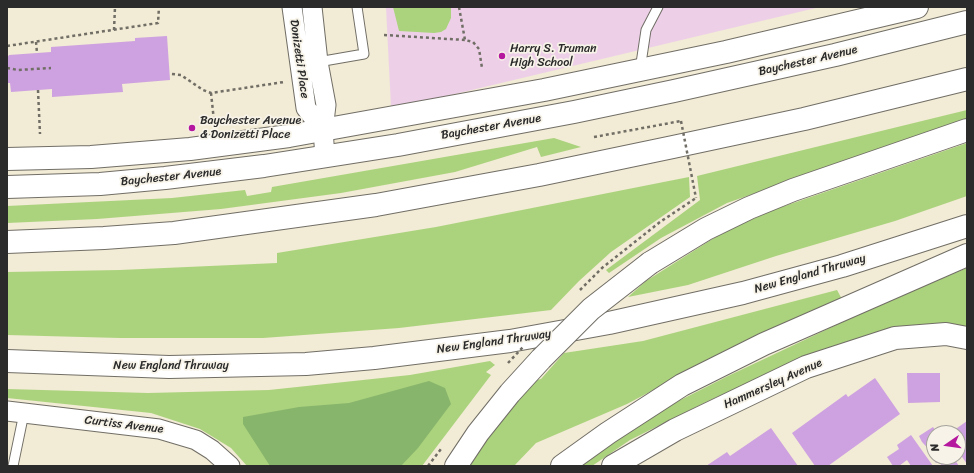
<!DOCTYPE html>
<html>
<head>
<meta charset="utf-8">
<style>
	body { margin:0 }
	#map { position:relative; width:974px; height:473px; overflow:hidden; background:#f2ebd5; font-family:Sriracha,sans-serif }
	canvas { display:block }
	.frame { position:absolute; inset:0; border:8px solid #2b2b2b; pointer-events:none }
	.north { position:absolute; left:926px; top:425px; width:40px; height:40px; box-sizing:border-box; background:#f7f3e8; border:1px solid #a5a39c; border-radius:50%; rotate:257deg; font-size:11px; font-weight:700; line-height:16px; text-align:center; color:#2b2b2b }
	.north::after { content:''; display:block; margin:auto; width:14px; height:18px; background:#b5179e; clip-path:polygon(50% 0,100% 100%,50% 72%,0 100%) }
</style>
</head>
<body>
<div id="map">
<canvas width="974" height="473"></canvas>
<div class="frame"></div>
<div class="north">N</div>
</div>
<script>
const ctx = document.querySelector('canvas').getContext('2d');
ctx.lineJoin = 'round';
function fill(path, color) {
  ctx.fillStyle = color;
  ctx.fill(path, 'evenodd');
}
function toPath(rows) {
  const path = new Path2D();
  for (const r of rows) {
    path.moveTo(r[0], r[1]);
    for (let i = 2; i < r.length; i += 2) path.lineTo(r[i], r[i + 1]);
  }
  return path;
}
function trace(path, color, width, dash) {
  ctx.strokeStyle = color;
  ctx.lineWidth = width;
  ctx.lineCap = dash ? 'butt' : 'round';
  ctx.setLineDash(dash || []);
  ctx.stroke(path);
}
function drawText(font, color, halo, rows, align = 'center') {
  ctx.font = font + ' Sriracha,sans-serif';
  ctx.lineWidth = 3.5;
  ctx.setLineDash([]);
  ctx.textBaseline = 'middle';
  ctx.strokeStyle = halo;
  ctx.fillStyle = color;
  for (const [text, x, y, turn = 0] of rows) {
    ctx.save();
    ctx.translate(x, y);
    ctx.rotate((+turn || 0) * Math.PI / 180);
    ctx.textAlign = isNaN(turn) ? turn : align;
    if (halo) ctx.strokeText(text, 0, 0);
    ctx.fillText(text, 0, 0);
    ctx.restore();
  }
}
fill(toPath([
	[386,7,820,7,413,104,391,107]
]), '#edd0e8');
fill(toPath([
	[393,7,451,7,451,18,446,29,441,32,434,33,399,31],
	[967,110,967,119,727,203,661,238,609,273,606,270,700,200,697,176],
	[554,138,581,147,541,157,537,147,455,172,341,193,221,209,97,219,7,223,7,206,172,198,245,190,247,196,271,192,272,187],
	[967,143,967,196,895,221,776,256,688,285,628,297,646,281,722,233,773,210],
	[689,177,690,197,611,252,579,281,551,310,399,328,263,338,120,338,7,335,7,272,120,270,277,263,277,253,436,227],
	[967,268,967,331,797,362,710,400,630,440,592,466,578,466,647,417,728,376,885,302],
	[837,290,843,301,719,355,627,404,536,443,514,466,468,466,528,382,541,379,564,353,643,341],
	[490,361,495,365,486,372,491,375,422,466,247,466,231,448,200,429,151,413,7,398,7,389,148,393,269,390,410,375]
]), '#abd37d');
fill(toPath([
	[429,381,445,388,451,404,418,448,401,466,270,466,243,424,243,417,299,407,349,403]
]), '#88b56c');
fill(toPath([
	[167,36,170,80,122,84,123,92,52,97,52,89,11,92,10,83,7,83,7,58,9,55,51,52,51,47,135,41,135,38],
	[907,373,940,373,940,402,908,403],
	[875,378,900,414,828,466,815,466,792,433,846,394,848,397],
	[967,421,967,464,958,451,958,433,950,433],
	[933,427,937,433,934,433,934,457,953,457,959,466,942,466,939,461,936,463,932,456,934,455,922,442,919,436],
	[771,428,798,466,706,466,727,452,730,456],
	[911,435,933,466,911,466,907,460,899,466,893,466,887,457,899,449,897,445]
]), '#cea2e0');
const service = toPath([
	[318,62,364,54,357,7],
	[640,70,646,30,658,7],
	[13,466,24,413]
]);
const minor = toPath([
	[292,7,306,108,323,130],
	[312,7,318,62,326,105,323,130,325,157],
	[7,411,159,429,196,440,212,450,230,466]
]);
const secondary = toPath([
	[7,159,91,157,190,149,289,136,544,90,726,52,917,7],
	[7,187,100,184,165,178,264,166,398,145,574,112,674,91,835,55,967,22],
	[613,466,675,430,806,367,895,338,946,334,967,338]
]);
const motorway = toPath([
	[7,242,104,238,174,233,376,205,539,175,673,147,804,119,967,79],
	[650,263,706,229,749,208,793,190,967,130],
	[7,361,169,367,306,364,374,358,510,341,609,323,743,293,842,266,967,226],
	[456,466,478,433,510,393,541,359],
	[562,466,608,433,682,385,764,344,967,255]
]);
trace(service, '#716e66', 11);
trace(minor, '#716e66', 21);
trace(secondary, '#716e66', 24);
trace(motorway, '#716e66', 24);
trace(toPath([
	[459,7,465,40,473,42,479,49,482,68],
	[114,30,115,7],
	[384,35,465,40],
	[36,42,37,53],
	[7,46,158,23,159,7],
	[7,68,18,70,51,68],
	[172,74,181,75,203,90,211,93,284,82],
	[38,90,40,134],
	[211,93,214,121],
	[594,137,681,121],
	[580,290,602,268,660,222,696,198],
	[428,466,441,449]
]), '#716e66', 2.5, [3, 3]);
trace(service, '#fff', 9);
trace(minor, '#fff', 19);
trace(secondary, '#fff', 22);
trace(motorway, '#fff', 22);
const motorwayBridge = toPath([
	[541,359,591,309,650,263]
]);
trace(motorwayBridge, '#716e66', 24, []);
trace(toPath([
	[681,121,696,198],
	[508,363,524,346]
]), '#716e66', 2.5, [3, 3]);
trace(motorwayBridge, '#fff', 22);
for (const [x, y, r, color] of [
	[502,56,4,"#b5179e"],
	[192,128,4,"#b5179e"]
]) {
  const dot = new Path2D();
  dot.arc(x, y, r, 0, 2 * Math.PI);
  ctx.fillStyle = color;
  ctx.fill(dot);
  trace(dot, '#f7f3e8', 1.5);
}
drawText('12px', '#2b2b2b', '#f7f3e8', [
	["Harry S. Truman",510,49],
	["High School",510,63],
	["Baychester Avenue",200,121],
	["& Donizetti Place",200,135]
], 'left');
drawText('12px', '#2b2b2b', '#f7f3e8', [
	["Donizetti Place",299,59,82],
	["Baychester Avenue",808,61,-13],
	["Baychester Avenue",491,127,-10],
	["Baychester Avenue",171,177,-6],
	["New England Thruway",810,274,-16],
	["New England Thruway",494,342,-8],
	["New England Thruway",171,366],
	["Hammersley Avenue",773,384,-24],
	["Curtiss Avenue",124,425,7]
]);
</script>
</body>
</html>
